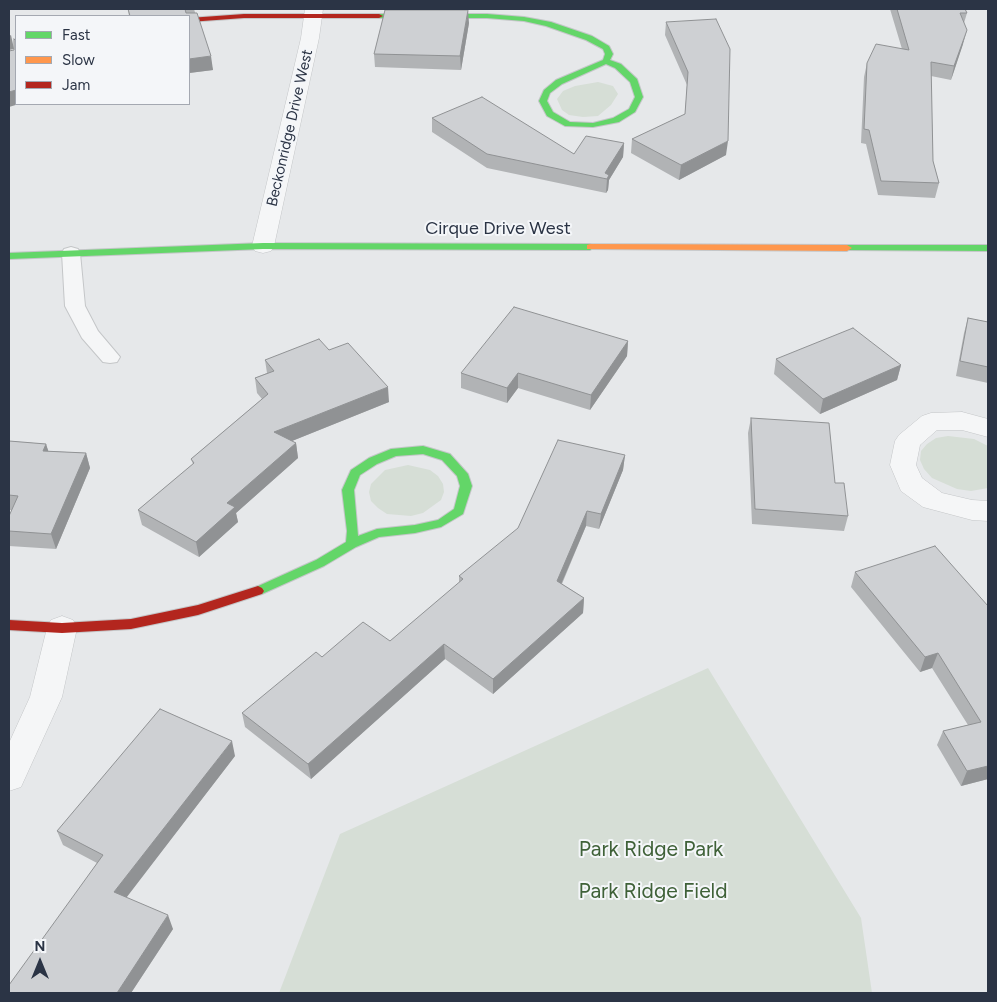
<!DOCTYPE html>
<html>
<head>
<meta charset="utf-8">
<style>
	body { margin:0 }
	#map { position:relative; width:997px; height:1002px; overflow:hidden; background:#e6e8ea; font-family:Figtree,sans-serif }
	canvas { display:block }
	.frame { position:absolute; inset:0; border:10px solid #2b3445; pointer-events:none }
	.legend { position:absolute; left:15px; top:15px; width:175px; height:90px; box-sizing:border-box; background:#f4f6f9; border:1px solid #a4a8b1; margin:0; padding:6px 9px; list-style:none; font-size:15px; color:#2b3445 }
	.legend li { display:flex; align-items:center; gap:10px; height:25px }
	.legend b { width:25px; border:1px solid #a4a8b1 }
	.north { position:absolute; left:15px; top:937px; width:50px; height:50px; -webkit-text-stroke:4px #f4f6f9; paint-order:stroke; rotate:0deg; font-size:14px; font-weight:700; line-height:20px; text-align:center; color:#2b3445 }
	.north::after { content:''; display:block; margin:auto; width:18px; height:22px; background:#2b3445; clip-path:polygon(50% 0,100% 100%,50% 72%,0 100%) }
</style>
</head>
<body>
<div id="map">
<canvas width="997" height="1002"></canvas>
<div class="frame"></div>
<ul class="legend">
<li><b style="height:6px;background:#63d668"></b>Fast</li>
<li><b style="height:6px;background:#ff974d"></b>Slow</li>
<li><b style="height:6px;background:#b3261e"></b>Jam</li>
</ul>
<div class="north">N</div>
</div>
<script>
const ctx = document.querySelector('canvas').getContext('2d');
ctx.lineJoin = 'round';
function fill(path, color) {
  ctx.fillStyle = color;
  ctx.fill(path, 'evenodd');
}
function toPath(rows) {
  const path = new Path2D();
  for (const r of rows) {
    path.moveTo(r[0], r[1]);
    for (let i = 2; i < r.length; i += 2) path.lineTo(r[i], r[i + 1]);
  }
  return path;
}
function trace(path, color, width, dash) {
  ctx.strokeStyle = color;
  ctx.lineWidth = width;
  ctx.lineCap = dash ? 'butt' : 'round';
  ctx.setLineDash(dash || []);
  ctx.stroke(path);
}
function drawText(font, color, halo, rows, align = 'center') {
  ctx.font = font + ' Figtree,sans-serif';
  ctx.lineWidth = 4;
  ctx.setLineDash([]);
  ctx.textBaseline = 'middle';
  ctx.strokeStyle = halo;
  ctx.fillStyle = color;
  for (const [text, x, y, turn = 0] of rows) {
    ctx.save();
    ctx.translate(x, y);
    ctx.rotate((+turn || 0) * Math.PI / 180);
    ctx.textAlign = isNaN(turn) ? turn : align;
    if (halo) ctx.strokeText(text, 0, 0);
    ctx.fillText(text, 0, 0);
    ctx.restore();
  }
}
fill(toPath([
	[598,82,613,86,618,94,611,105,598,116,583,117,569,115,562,110,557,99,563,91,575,86],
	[948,436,974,439,988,446,988,488,971,491,957,489,932,478,924,469,920,460,921,451,927,444,936,438],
	[408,465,430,470,438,476,443,484,444,492,441,500,423,513,411,516,387,514,378,508,371,501,369,492,371,484,385,470],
	[708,668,861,918,872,993,279,993,340,834]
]), '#d6ded6');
const lane = toPath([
	[71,247,78,249,80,253,85,306,98,331,120,357,117,362,110,363,103,362,82,338,65,306,62,253,64,249,71,247]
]);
const street = toPath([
	[305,9,323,9,319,38,274,246,271,251,263,253,255,251,252,246,301,38,305,9],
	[962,412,988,419,988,437,962,430,937,430,920,445,916,465,922,478,942,493,972,500,988,501,988,521,972,520,923,507,901,491,890,465,895,441,899,435,922,416,931,413,962,412],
	[62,616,73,620,77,628,62,697,21,787,9,791,9,743,30,697,47,628,51,620,62,616]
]);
const fast = toPath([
	[376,14,487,14,524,17,551,22,592,36,609,46,613,54,610,60,621,64,637,79,643,97,635,112,619,122,593,127,565,126,547,116,539,101,544,90,556,80,603,60,605,54,603,49,586,40,546,26,524,21,487,18,379,18,375,16,376,14],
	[606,64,615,68,630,82,635,97,629,109,613,118,593,123,570,122,553,112,547,101,550,93,562,84,606,64],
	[263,243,590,244,595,247,590,250,263,249,9,259,9,253,263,243],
	[847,245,988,245,988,251,844,250,844,246,847,245],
	[423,446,450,454,468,474,472,486,463,514,441,527,415,533,379,537,356,547,324,566,262,594,254,594,252,591,254,588,316,560,346,542,347,531,342,490,351,470,369,458,391,449,423,446],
	[423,454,442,460,457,476,460,486,454,509,438,520,415,525,377,529,358,536,354,490,360,475,377,464,396,456,423,454]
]);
const slow = toPath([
	[590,244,847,245,852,248,847,251,587,249,587,245,590,244]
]);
const jam = toPath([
	[244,14,379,14,383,16,379,18,244,18,189,22,189,18,244,14],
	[258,586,262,588,264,591,262,594,198,615,131,629,62,633,9,630,9,620,62,623,131,619,198,605,258,586]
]);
trace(lane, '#c4c6c8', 2);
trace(street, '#c4c6c8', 1);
trace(fast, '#c4c6c8', 2);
trace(slow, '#c4c6c8', 2);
trace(jam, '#c4c6c8', 2);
fill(lane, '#f5f6f7');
fill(street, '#f5f6f7');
fill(fast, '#63d668');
fill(slow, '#ff974d');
fill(jam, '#b3261e');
fill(toPath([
	[128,9,194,9,213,70,189,73,189,16,129,16],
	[890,9,965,9,967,13,964,23,963,44,951,80,931,76,933,161,939,183,935,198,878,195,866,144,861,143,864,77,867,63,902,49],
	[666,22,726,155,679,180,631,153,632,139,685,114,687,85,665,35],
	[469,23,461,70,375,67,374,54],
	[432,118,574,154,624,143,623,157,609,180,608,190,606,193,487,168,432,132],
	[968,318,988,322,988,383,956,376,964,333],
	[628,341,627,356,590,410,518,388,507,403,461,388,461,373],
	[329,350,389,402,292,441,296,443,298,458,236,513,238,522,199,557,142,525,138,510,193,464,191,459,262,399,257,393,255,378,267,373,265,360],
	[776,359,901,365,897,380,820,414,774,374],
	[751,418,835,483,848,516,844,531,752,524,748,433],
	[9,441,46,444,48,451,86,453,90,468,56,549,9,546,9,516,12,510,9,510],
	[625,455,623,470,599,529,586,526,562,584,584,598,583,613,493,694,445,659,311,779,245,727,242,713,322,657,390,641,459,583,459,576],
	[855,572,988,606,988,779,961,786,937,745,943,731,968,725,932,668,920,672,851,587],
	[235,756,126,897,173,929,131,993,9,993,97,863,63,845,57,831]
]), '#b1b3b5');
fill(toPath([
	[468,10,469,23,461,70,460,56],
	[967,30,963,44,951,80,954,66],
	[11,35,14,49,9,50,9,36],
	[211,56,213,70,189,73,189,59],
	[16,90,16,104,19,104,9,107,9,92],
	[728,141,726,155,679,180,681,165],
	[624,143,623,157,609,180,608,190,606,193,607,179,605,173],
	[628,341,627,356,590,410,591,395],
	[901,365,897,380,820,414,823,399],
	[518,373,518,388,507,403,507,388],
	[388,387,389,402,277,447,274,432],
	[296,443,298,458,236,513,238,522,199,557,196,542,227,503],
	[46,444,51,459,43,451],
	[86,453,90,468,56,549,51,534],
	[625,455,623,470,599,529,601,514],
	[587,511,586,526,556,596,557,581],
	[584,598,583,613,493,694,493,679],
	[444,644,445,659,311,779,308,764],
	[938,653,932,668,920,672,925,657],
	[232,741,235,756,120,906,114,892],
	[988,766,988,779,961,786,967,771],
	[168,915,173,929,131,993,117,993]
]), '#909294');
const building = toPath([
	[128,9,185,9,186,13,197,13,211,56,189,59,189,16,130,16,128,9],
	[897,9,965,9,967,13,960,13,967,30,954,66,931,62,933,161,939,183,881,181,869,130,864,129,867,63,876,44,909,50,897,9],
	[385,10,468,10,460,56,374,54,385,10],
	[716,19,730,49,728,141,681,165,632,139,685,114,688,72,666,22,716,19],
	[14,39,16,41,16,90,9,92,9,51,14,50,14,39],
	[482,97,574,154,586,136,624,143,605,173,609,175,607,179,487,154,432,118,482,97],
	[514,307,628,341,591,395,518,373,507,388,461,373,514,307],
	[968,318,988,322,988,367,960,361,968,318],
	[853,328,901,365,823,399,776,359,853,328],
	[319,339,329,350,348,343,388,387,274,432,296,443,227,503,235,507,196,542,138,510,194,463,191,459,268,394,255,378,274,371,265,360,319,339],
	[751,418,829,423,835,483,844,483,848,516,755,509,751,418],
	[558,440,625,455,601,514,587,511,557,581,584,598,493,679,444,644,308,764,242,713,316,652,322,657,363,622,390,641,463,579,459,576,518,528,558,440],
	[9,441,46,444,43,451,86,453,51,534,9,531,9,516,18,496,9,495,9,441],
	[935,546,988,606,988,766,967,771,943,731,981,722,938,653,925,657,855,572,935,546],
	[160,709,232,741,114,892,168,915,117,993,9,993,9,985,103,855,57,831,160,709]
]);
fill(building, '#ced0d3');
trace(building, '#909294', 1);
drawText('15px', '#2b3445', '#f4f6f9', [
	["Beckonridge Drive West",290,128,-77]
]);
drawText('18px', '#2b3445', '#f4f6f9', [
	["Cirque Drive West",498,229]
]);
drawText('21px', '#3f6138', '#f4f6f9', [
	["Park Ridge Park",651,850],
	["Park Ridge Field",653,892]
]);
</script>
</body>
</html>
